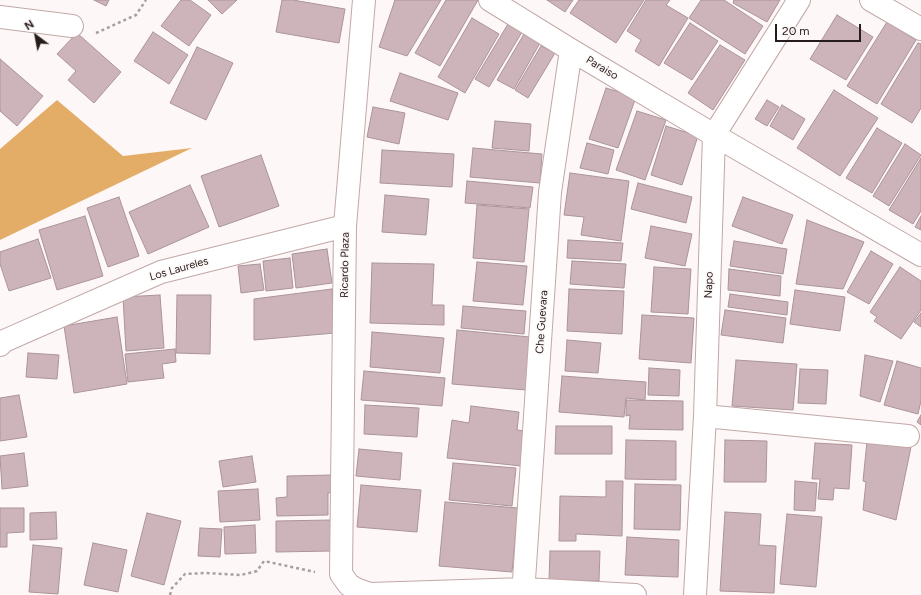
<!DOCTYPE html>
<html>
<head>
<meta charset="utf-8">
<style>
	body { margin:0 }
	#map { position:relative; width:921px; height:595px; overflow:hidden; background:#fdf8f7; font-family:Figtree,sans-serif }
	canvas { display:block }
	.north { position:absolute; left:16px; top:16px; width:40px; height:40px; -webkit-text-stroke:3px #fdf8f7; paint-order:stroke; rotate:328deg; font-size:11px; font-weight:700; line-height:16px; text-align:center; color:#251c1b }
	.north::after { content:''; display:block; margin:auto; width:14px; height:18px; background:#251c1b; clip-path:polygon(50% 0,100% 100%,50% 72%,0 100%) }
	.scale { position:absolute; left:775px; top:24px; width:86px; height:18px; box-sizing:border-box; border:2px solid #251c1b; border-top:0; padding-left:5px; font-size:12px; line-height:14px; white-space:nowrap; color:#251c1b; -webkit-text-stroke:3px #fdf8f7; paint-order:stroke }
</style>
</head>
<body>
<div id="map">
<canvas width="921" height="595"></canvas>
<div class="north">N</div>
<div class="scale">20 m</div>
</div>
<script>
const ctx = document.querySelector('canvas').getContext('2d');
ctx.lineJoin = 'round';
function fill(path, color) {
  ctx.fillStyle = color;
  ctx.fill(path, 'evenodd');
}
function toPath(rows) {
  const path = new Path2D();
  for (const r of rows) {
    path.moveTo(r[0], r[1]);
    for (let i = 2; i < r.length; i += 2) path.lineTo(r[i], r[i + 1]);
  }
  return path;
}
function trace(path, color, width, dash) {
  ctx.strokeStyle = color;
  ctx.lineWidth = width;
  ctx.lineCap = dash ? 'butt' : 'round';
  ctx.setLineDash(dash || []);
  ctx.stroke(path);
}
function drawText(font, color, halo, rows, align = 'center') {
  ctx.font = font + ' Figtree,sans-serif';
  ctx.lineWidth = 3;
  ctx.setLineDash([]);
  ctx.textBaseline = 'middle';
  ctx.strokeStyle = halo;
  ctx.fillStyle = color;
  for (const [text, x, y, turn = 0] of rows) {
    ctx.save();
    ctx.translate(x, y);
    ctx.rotate((+turn || 0) * Math.PI / 180);
    ctx.textAlign = isNaN(turn) ? turn : align;
    if (halo) ctx.strokeText(text, 0, 0);
    ctx.fillText(text, 0, 0);
    ctx.restore();
  }
}
fill(toPath([
	[57,100,123,156,192,148,0,240,0,149]
]), '#e3ad68');
const building = toPath([
	[94,0,109,0,106,6,94,0],
	[181,0,190,0,211,15,189,46,161,26,181,0],
	[208,0,237,0,222,14,208,0],
	[282,0,293,0,345,9,339,43,276,32,282,0],
	[395,0,441,0,407,56,379,47,395,0],
	[446,0,478,0,440,66,415,53,446,0],
	[547,0,573,0,565,12,547,0],
	[579,0,644,0,616,43,570,13,579,0],
	[646,0,670,0,666,5,688,18,659,66,635,51,641,40,627,31,646,0],
	[701,0,724,0,763,26,745,54,689,18,701,0],
	[734,0,780,0,767,22,733,3,734,0],
	[837,15,873,37,846,80,810,59,837,15],
	[472,18,499,34,465,93,438,77,472,18],
	[887,22,916,40,877,104,847,86,887,22],
	[690,23,718,41,692,80,664,63,690,23],
	[508,24,522,32,489,87,475,79,508,24],
	[153,32,188,55,169,84,134,61,153,32],
	[77,33,121,72,94,103,68,80,76,71,57,54,77,33],
	[524,34,540,43,514,89,497,80,524,34],
	[918,43,921,44,921,108,912,123,881,104,918,43],
	[720,45,745,60,713,110,688,93,720,45],
	[541,46,555,53,528,98,515,90,541,46],
	[197,47,233,63,206,120,170,103,197,47],
	[0,59,43,96,17,126,0,111,0,59],
	[400,73,458,93,448,120,390,101,400,73],
	[606,88,636,97,618,148,589,139,606,88],
	[834,90,878,118,840,176,797,148,834,90],
	[767,100,779,107,767,126,755,119,767,100],
	[782,105,805,119,793,140,770,126,782,105],
	[373,107,405,113,399,144,367,137,373,107],
	[637,111,666,120,645,180,616,170,637,111],
	[495,121,531,124,529,151,492,148,495,121],
	[666,126,698,136,682,185,651,175,666,126],
	[877,128,902,143,872,193,846,178,877,128],
	[587,143,614,150,608,174,580,168,587,143],
	[905,144,921,155,889,206,873,196,905,144],
	[473,148,542,154,540,183,470,177,473,148],
	[382,150,454,154,452,187,380,183,382,150],
	[261,155,279,206,219,227,201,176,261,155],
	[921,158,921,211,913,224,889,210,921,158],
	[570,173,629,181,621,241,581,235,584,217,564,215,570,173],
	[467,181,533,187,530,208,465,203,467,181],
	[638,183,692,197,686,223,631,209,638,183],
	[190,185,209,227,148,254,129,212,190,185],
	[385,195,429,199,426,235,382,232,385,195],
	[119,197,139,256,108,267,87,208,119,197],
	[743,197,793,215,782,244,732,226,743,197],
	[477,205,529,209,524,262,473,258,477,205],
	[85,216,103,276,57,290,39,230,85,216],
	[921,216,921,230,915,227,921,216],
	[807,220,864,242,843,289,796,284,807,220],
	[651,226,692,234,685,266,645,258,651,226],
	[38,239,51,278,9,291,0,264,0,252,38,239],
	[568,240,623,243,621,261,567,258,568,240],
	[734,241,787,249,783,274,730,266,734,241],
	[327,249,332,283,296,288,292,254,327,249],
	[871,251,893,264,869,304,847,292,871,251],
	[290,258,293,288,266,291,263,261,290,258],
	[572,261,626,264,624,288,570,284,572,261],
	[477,262,527,266,523,305,473,301,477,262],
	[372,263,434,264,432,305,444,305,444,325,370,323,372,263],
	[260,264,264,290,241,293,238,266,260,264],
	[654,267,691,269,688,314,651,312,654,267],
	[900,267,921,281,921,310,901,339,874,321,877,317,870,312,900,267],
	[729,269,781,276,780,296,728,290,729,269],
	[332,289,335,333,254,340,254,299,332,289],
	[569,289,624,291,622,334,567,331,569,289],
	[795,290,845,297,840,331,790,324,795,290],
	[730,294,788,302,787,315,728,307,730,294],
	[160,295,164,348,126,351,123,297,160,295],
	[177,295,211,295,210,354,176,353,177,295],
	[463,306,526,311,524,334,461,328,463,306],
	[725,310,786,318,783,343,721,335,725,310],
	[921,313,921,327,914,322,921,313],
	[642,315,694,318,691,363,639,359,642,315],
	[117,317,127,384,74,393,64,326,117,317],
	[457,330,530,337,526,390,452,384,457,330],
	[372,332,444,338,440,373,370,367,372,332],
	[567,340,601,343,598,373,565,371,567,340],
	[175,349,176,362,162,364,164,378,128,382,125,354,175,349],
	[28,353,59,355,57,379,26,377,28,353],
	[865,355,893,361,880,402,860,396,865,355],
	[736,360,797,364,793,410,732,406,736,360],
	[897,361,921,368,921,401,918,414,884,405,897,361],
	[649,368,680,370,679,396,648,395,649,368],
	[800,369,828,370,826,404,798,403,800,369],
	[364,371,445,378,442,406,361,400,364,371],
	[562,376,646,382,645,400,626,398,624,417,559,412,562,376],
	[19,395,27,437,0,441,0,398,19,395],
	[626,400,683,401,683,430,629,429,630,415,626,416,626,400],
	[365,405,419,408,417,437,364,434,365,405],
	[471,406,519,412,517,430,525,431,521,466,447,458,452,420,469,423,471,406],
	[921,415,921,425,917,422,921,415],
	[556,426,612,426,612,454,555,454,556,426],
	[626,440,676,441,676,480,625,479,626,440],
	[725,440,767,441,766,482,724,482,725,440],
	[867,441,911,447,896,520,863,510,866,482,863,481,867,441],
	[815,443,852,445,849,489,834,488,833,500,818,499,820,479,812,479,815,443],
	[359,449,402,453,400,480,356,476,359,449],
	[24,453,28,486,2,489,0,456,24,453],
	[252,456,256,482,223,487,219,461,252,456],
	[453,463,516,468,512,506,449,500,453,463],
	[333,475,334,492,328,493,328,515,277,516,276,498,287,497,287,476,333,475],
	[606,481,623,481,622,536,576,534,576,541,559,541,560,496,606,497,606,481],
	[795,481,817,483,815,511,794,510,795,481],
	[635,484,681,485,680,530,634,529,635,484],
	[361,485,421,490,417,532,357,527,361,485],
	[258,489,260,520,220,522,218,491,258,489],
	[445,502,518,508,512,572,439,566,445,502],
	[0,508,24,508,24,532,7,533,7,547,0,547,0,508],
	[56,512,57,539,30,540,30,513,56,512],
	[725,512,761,514,759,545,776,546,774,593,720,591,725,512],
	[147,513,181,521,164,585,131,576,147,513],
	[787,514,822,517,816,587,780,584,787,514],
	[332,520,332,551,276,552,276,521,332,520],
	[255,525,256,553,225,554,224,527,255,525],
	[200,528,222,529,220,557,198,556,200,528],
	[627,537,679,540,678,577,625,575,627,537],
	[93,543,127,550,118,592,84,585,93,543],
	[33,545,62,548,58,594,29,592,33,545],
	[550,551,600,551,599,581,549,581,550,551]
]);
fill(building, '#ccb4ba');
trace(building, '#ab9399', 1);
const minor = toPath([
	[364,0,345,226,341,574,349,585,356,589,370,594,524,589,635,595],
	[490,0,571,50,714,135,921,255],
	[871,0,921,29],
	[0,17,72,26],
	[0,345,4,341,161,272,345,226],
	[705,416,908,436],
	[523,595,550,192,571,50],
	[695,595,705,416,714,135,799,0]
]);
trace(minor, '#c1a8a6', 24);
trace(toPath([
	[96,33,136,15,146,0],
	[170,595,172,588,185,574,206,573,241,575,257,571,264,561,315,572]
]), '#a69f9e', 2.5, [3, 3]);
trace(minor, '#fff', 22);
drawText('11px', '#251c1b', '#fdf8f7', [
	["Paraiso",602,68,31],
	["Ricardo Plaza",345,265,-89],
	["Los Laureles",179,269,-16],
	["Napo",709,285,-88],
	["Che Guevara",542,322,-86]
]);
</script>
</body>
</html>
